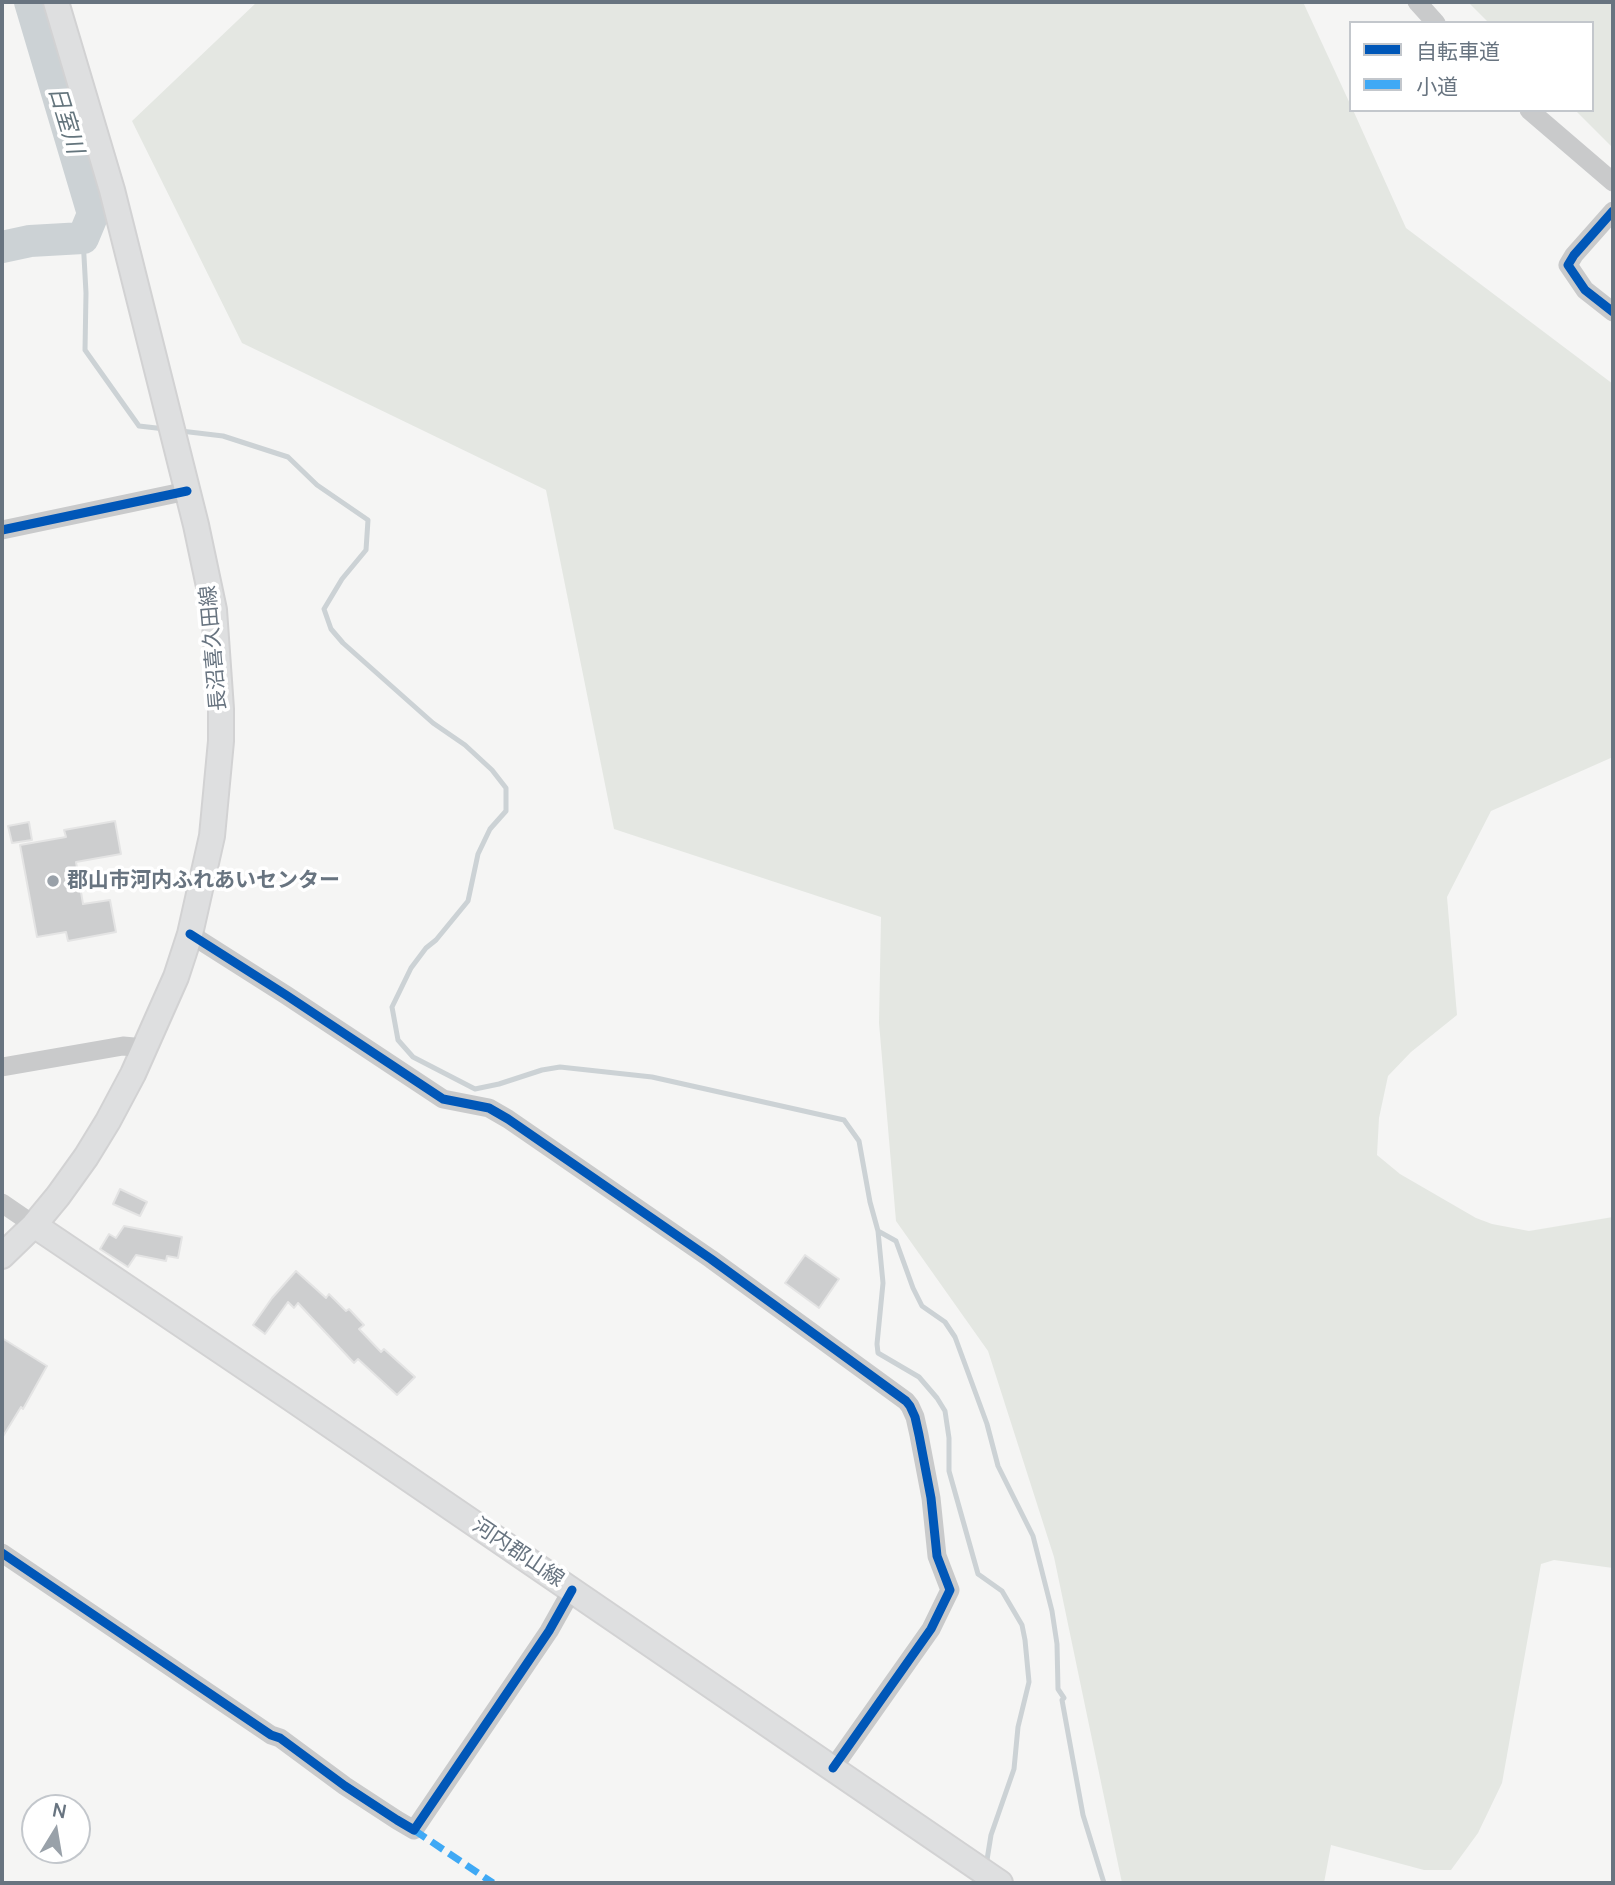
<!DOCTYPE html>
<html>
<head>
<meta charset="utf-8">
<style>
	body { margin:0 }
	#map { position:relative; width:1615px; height:1885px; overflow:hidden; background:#f5f5f4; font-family:Manrope,"Noto Sans JP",sans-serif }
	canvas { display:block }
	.frame { position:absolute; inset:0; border:4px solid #687480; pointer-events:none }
	.legend { position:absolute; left:1349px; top:21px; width:245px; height:91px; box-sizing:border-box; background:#fff; border:2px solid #c3c7cc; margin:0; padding:9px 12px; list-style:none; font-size:21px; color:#687480 }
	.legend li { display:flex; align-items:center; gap:14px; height:35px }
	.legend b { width:35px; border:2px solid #c3c7cc }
	.north { position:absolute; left:21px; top:1794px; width:70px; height:70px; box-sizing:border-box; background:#fff; border:2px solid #c3c7cc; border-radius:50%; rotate:11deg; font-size:19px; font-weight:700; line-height:28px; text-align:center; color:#687480 }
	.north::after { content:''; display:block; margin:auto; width:24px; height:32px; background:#99a1a9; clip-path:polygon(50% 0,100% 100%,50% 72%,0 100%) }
</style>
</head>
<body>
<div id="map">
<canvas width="1615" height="1885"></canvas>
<div class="frame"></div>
<ul class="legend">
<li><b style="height:9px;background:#0057b8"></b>自転車道</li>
<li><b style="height:9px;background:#3fa9f5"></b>小道</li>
</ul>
<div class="north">N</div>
</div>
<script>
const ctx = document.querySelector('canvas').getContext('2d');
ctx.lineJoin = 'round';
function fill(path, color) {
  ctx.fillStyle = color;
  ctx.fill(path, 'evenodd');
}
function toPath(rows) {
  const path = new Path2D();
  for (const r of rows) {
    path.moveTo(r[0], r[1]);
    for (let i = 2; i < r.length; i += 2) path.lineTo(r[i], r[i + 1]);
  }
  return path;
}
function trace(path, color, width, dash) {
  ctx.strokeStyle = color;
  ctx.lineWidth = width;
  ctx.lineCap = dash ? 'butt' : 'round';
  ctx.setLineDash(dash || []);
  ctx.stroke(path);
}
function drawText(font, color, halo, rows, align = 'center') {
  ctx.font = font + ' Manrope,"Noto Sans JP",sans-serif';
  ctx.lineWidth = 7;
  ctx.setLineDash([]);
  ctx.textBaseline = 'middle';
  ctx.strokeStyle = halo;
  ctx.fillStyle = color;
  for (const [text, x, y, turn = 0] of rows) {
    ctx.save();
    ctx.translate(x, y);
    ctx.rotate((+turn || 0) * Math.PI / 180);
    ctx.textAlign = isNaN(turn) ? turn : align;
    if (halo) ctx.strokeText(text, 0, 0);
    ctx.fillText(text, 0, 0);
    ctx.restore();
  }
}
fill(toPath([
	[257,2,1303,2,1351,106,1351,110,1353,110,1406,228,1613,384,1613,757,1491,811,1447,897,1457,1015,1411,1052,1388,1076,1379,1118,1377,1155,1400,1174,1476,1218,1492,1224,1529,1231,1613,1217,1613,1568,1554,1560,1541,1564,1502,1783,1478,1833,1451,1870,1424,1870,1331,1845,1324,1883,1122,1883,1054,1557,988,1351,896,1221,879,1023,881,917,614,829,546,490,242,343,132,121],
	[1468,2,1613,2,1613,148,1575,110,1592,110,1592,23,1489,23]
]), '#e4e7e2');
trace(toPath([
	[83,238,86,293,85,350,139,426,165,429],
	[181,431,223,436,288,457,317,485,368,520,366,550,342,579,324,609,331,629,343,643,433,723,465,745,492,770,506,788,506,811,490,829,478,854,468,901,436,940,426,948,411,968,392,1007,398,1040,413,1057,475,1089,499,1084,542,1070,560,1067,652,1077,844,1120,859,1141,870,1202,878,1231,883,1283,877,1344,878,1353,919,1377,937,1398,945,1411,949,1438,949,1471,978,1574,1002,1591,1022,1625,1025,1640,1029,1682,1018,1727,1014,1769,991,1835,986,1866],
	[878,1231,896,1241,913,1288,922,1306,945,1322,955,1337,987,1424,998,1466,1033,1536,1052,1611,1057,1644,1058,1689,1064,1698,1062,1700,1083,1815,1104,1883]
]), '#ccd2d5', 5);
trace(toPath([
	[2,247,30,241,83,238,93,214,30,2]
]), '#ccd2d5', 32);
const building = toPath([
	[115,821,121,854,76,862,83,904,110,900,116,932,68,941,66,932,37,937,20,845,66,837,64,830,115,821],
	[29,822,32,840,12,843,8,826,29,822],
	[120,1189,147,1202,140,1216,113,1204,120,1189],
	[124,1226,182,1237,178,1258,167,1256,166,1261,136,1255,128,1267,100,1249,109,1234,116,1238,124,1226],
	[805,1255,839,1279,819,1308,785,1283,805,1255],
	[296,1271,326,1298,329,1294,346,1311,349,1309,364,1325,359,1329,381,1352,384,1349,415,1377,397,1395,358,1359,354,1363,298,1303,294,1308,288,1302,265,1334,253,1325,272,1298,296,1271],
	[2,1338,47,1366,23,1409,21,1407,2,1438,2,1338]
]);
fill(building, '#cdcecf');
trace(building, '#e4e4e4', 2);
const major = toPath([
	[34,1225,292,1399,1000,1883],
	[2,1256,34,1225,58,1196,86,1157,108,1121,133,1074,176,977,190,934,212,836,221,741,221,709,214,610,196,525,112,190,56,2]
]);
trace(major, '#d2d2d3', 28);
trace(toPath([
	[1417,2,1436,23],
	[1529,110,1613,182],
	[1613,211,1574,255,1568,265,1585,290,1613,312],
	[2,530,187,491],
	[190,934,286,995,443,1099,489,1108,508,1119,711,1259,906,1401,910,1406,915,1417,919,1435,931,1498,937,1556,950,1590,931,1629,833,1768],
	[2,1067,123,1046,145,1048],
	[2,1203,34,1225],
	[2,1553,271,1735,280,1738,345,1786,397,1820,414,1830,549,1631,572,1590]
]), '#c9cacb', 19);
trace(major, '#dedfe0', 24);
trace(toPath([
	[414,1830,493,1883]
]), '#3fa9f5', 7, [14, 7]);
trace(toPath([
	[1613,211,1574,255,1568,265,1585,290,1613,312],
	[2,530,187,491],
	[190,934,286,995,443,1099,489,1108,508,1119,711,1259,906,1401,910,1406,915,1417,919,1435,931,1498,937,1556,950,1590,931,1629,833,1768],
	[2,1553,271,1735,280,1738,345,1786,397,1820,414,1830,549,1631,572,1590]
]), '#0057b8', 9);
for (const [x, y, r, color] of [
	[53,881,7,"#99a1a9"]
]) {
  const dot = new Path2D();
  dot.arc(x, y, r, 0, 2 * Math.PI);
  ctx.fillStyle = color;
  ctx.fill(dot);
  trace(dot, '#fff', 2.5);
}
drawText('21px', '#687480', '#fff', [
	["長沼喜久田線",214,648,-95],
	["河内郡山線",518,1553,34]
]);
drawText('bold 21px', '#687480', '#fff', [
	["郡山市河内ふれあいセンター",67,881]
], 'left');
drawText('italic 23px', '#64757d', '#fff', [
	["日室川",65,120,73]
]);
</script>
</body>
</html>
